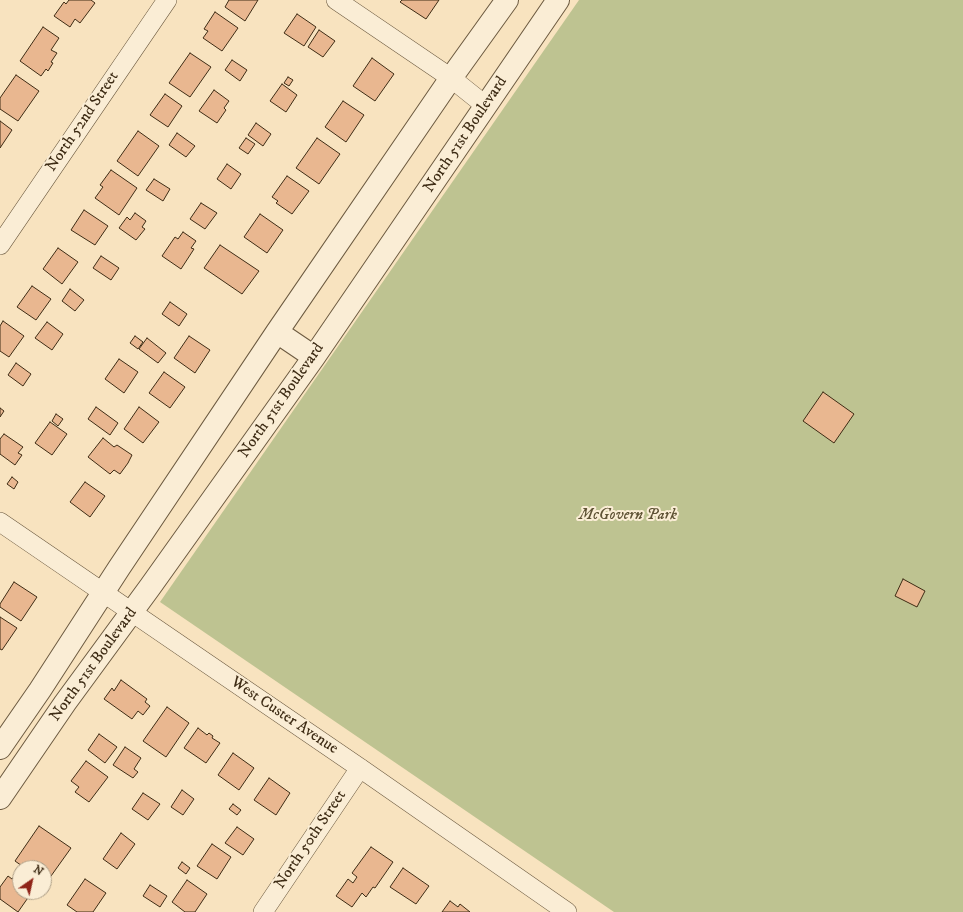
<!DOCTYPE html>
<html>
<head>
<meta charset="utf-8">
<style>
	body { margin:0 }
	#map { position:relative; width:963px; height:912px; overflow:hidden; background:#f8e3bf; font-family:"IM FELL DW Pica",serif }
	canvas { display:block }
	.north { position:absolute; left:12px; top:860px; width:40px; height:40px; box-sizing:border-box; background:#faedd5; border:1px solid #afa088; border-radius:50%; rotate:34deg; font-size:11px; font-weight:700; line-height:16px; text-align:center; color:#3e2c15 }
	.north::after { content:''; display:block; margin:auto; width:14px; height:18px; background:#8f2418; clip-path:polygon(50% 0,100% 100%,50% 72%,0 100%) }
</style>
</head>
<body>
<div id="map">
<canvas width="963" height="912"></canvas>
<div class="north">N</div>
</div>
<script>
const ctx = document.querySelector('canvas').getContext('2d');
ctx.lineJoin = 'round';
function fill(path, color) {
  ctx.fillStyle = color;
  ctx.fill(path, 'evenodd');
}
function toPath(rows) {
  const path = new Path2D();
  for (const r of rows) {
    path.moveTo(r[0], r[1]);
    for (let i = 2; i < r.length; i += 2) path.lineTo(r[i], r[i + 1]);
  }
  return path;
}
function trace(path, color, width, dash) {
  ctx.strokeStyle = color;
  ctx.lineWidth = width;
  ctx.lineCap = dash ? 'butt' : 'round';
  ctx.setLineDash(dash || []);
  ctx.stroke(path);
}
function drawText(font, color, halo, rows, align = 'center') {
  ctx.font = font + ' "IM FELL DW Pica",serif';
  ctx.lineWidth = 4;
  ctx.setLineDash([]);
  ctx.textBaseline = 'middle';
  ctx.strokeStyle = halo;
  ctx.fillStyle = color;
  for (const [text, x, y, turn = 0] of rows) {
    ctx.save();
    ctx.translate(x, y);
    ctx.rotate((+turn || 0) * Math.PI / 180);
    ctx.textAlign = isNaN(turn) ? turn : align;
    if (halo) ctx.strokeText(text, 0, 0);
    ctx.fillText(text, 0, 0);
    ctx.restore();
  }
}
fill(toPath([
	[579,0,963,0,963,912,614,912,160,602]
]), '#bec391');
const building = toPath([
	[69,0,91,0,95,3,80,23,75,19,70,27,54,16,64,2,66,4,69,0],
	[229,0,258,0,245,21,225,7,229,0],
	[402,0,439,0,426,19,400,2,402,0],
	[215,12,238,28,222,51,203,38,208,31,204,29,215,12],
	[297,14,316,27,304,46,284,33,297,14],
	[43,27,59,38,51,50,57,53,51,62,53,63,48,71,46,69,41,76,20,61,43,27],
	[319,30,335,41,323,57,308,47,319,30],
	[190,53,211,67,190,97,169,83,190,53],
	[372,58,394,74,375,101,353,86,372,58],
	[232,60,247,70,240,81,225,70,232,60],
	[16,75,39,91,18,121,0,109,0,98,16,75],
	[288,77,293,80,289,86,284,83,288,77],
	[282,84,297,95,286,112,270,101,282,84],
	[214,90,229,101,224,108,226,110,217,123,199,111,214,90],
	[165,94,182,106,168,127,150,115,165,94],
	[343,101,364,115,346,142,325,127,343,101],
	[0,121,12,130,0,148,0,121],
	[256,123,271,134,263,146,248,135,256,123],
	[138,131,159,146,138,176,117,161,138,131],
	[177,133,195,146,186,157,169,145,177,133],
	[246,138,255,144,248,154,239,148,246,138],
	[317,138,340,154,319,184,296,168,317,138],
	[227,164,241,174,231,189,217,179,227,164],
	[111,170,137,188,119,215,95,198,103,187,100,185,111,170],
	[287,176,309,191,292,214,276,203,278,201,272,197,287,176],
	[154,179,170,189,163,201,146,190,154,179],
	[201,203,217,213,205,229,190,219,201,203],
	[84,210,108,226,95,245,71,230,84,210],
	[135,213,146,221,142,227,145,229,136,240,119,228,127,217,130,220,135,213],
	[260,214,283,230,267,253,244,237,260,214],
	[183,232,196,241,191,248,194,249,181,269,162,256,175,237,178,239,183,232],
	[220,245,259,271,242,294,204,268,220,245],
	[58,248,78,262,62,284,43,269,58,248],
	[101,256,119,268,111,280,93,268,101,256],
	[32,286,51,299,36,320,17,307,32,286],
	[70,289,84,300,75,311,62,301,70,289],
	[170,302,187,314,179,326,162,314,170,302],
	[3,321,24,336,9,357,0,351,0,326,3,321],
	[47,322,63,334,52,350,35,338,47,322],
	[135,336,143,342,138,349,130,343,135,336],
	[189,336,210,350,195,373,174,358,189,336],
	[147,338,166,353,158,363,139,349,147,338],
	[119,359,138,372,124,393,105,379,119,359],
	[16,363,31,374,23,386,8,375,16,363],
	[164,372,185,387,170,408,149,393,164,372],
	[823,392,854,414,834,443,803,421,823,392],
	[96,407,118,423,110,435,88,419,96,407],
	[139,407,159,422,143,443,124,429,139,407],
	[0,408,4,411,0,417,0,408],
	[56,414,63,419,58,426,52,421,56,414],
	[50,422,67,434,52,455,35,443,50,422],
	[4,434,23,447,18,453,22,455,15,465,0,454,0,439,4,434],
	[103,438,114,447,117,445,132,455,128,463,120,474,114,470,110,474,88,457,103,438],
	[12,477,18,482,14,489,7,484,12,477],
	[85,482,105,496,90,517,70,502,85,482],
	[903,579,925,591,917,607,895,596,903,579],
	[14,582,37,597,21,621,0,607,0,604,14,582],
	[0,617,17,628,2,650,0,649,0,617],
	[121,680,147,699,145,702,150,706,143,715,138,711,132,719,104,699,112,688,114,691,121,680],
	[167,707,189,723,166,757,143,741,167,707],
	[198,728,207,735,209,733,213,736,212,738,220,743,206,763,184,748,198,728],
	[99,734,117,747,105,763,88,750,99,734],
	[125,747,141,758,134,769,138,772,133,778,113,765,125,747],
	[233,753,254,768,239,790,218,775,233,753],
	[86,761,108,777,89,802,75,792,79,787,71,781,86,761],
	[269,778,290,793,276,815,254,800,269,778],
	[182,790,194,799,183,815,171,807,182,790],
	[143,793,160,804,148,820,132,809,143,793],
	[233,804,241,810,237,815,229,809,233,804],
	[39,826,71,848,46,883,44,881,44,868,25,868,15,861,39,826],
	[237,827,254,839,243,855,225,843,237,827],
	[121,833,135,844,117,869,103,859,121,833],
	[212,844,231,857,217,879,197,866,212,844],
	[371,847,393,862,375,888,373,887,366,897,362,893,352,907,336,896,348,879,353,883,357,877,352,873,371,847],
	[182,862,190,868,186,874,178,868,182,862],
	[403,868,429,886,416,904,390,887,403,868],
	[18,872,20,874,20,892,32,892,18,912,0,899,0,887,8,876,12,879,18,872],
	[85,879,106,893,93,912,77,912,67,905,85,879],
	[187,880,207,894,195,912,185,912,172,902,187,880],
	[150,885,167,896,160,907,143,896,150,885],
	[450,901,458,907,460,904,470,912,442,912,450,901]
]);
fill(building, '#e9b790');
trace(building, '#3e2c15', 1);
const minor = toPath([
	[336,0,451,78,486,106],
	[0,245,167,0],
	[0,522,360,768,567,912],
	[263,912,360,768]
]);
const tertiary = toPath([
	[277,332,314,357],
	[0,748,40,690,119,568,277,332,451,78,507,0],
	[0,798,65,703,150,587,314,357,558,0]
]);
trace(minor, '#6c5a40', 20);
trace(tertiary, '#6c5a40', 24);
trace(minor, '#faedd5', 19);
trace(tertiary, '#faedd5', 22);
drawText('16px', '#3e2c15', '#faedd5', [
	["North 52nd Street",83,122,-56],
	["North 51st Boulevard",466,135,-56],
	["North 51st Boulevard",282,401,-55],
	["North 51st Boulevard",94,665,-54],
	["West Custer Avenue",284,716,34],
	["North 50th Street",311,840,-56]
]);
drawText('italic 16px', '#5e5234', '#faedd5', [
	["McGovern Park",628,516]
]);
</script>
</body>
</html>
